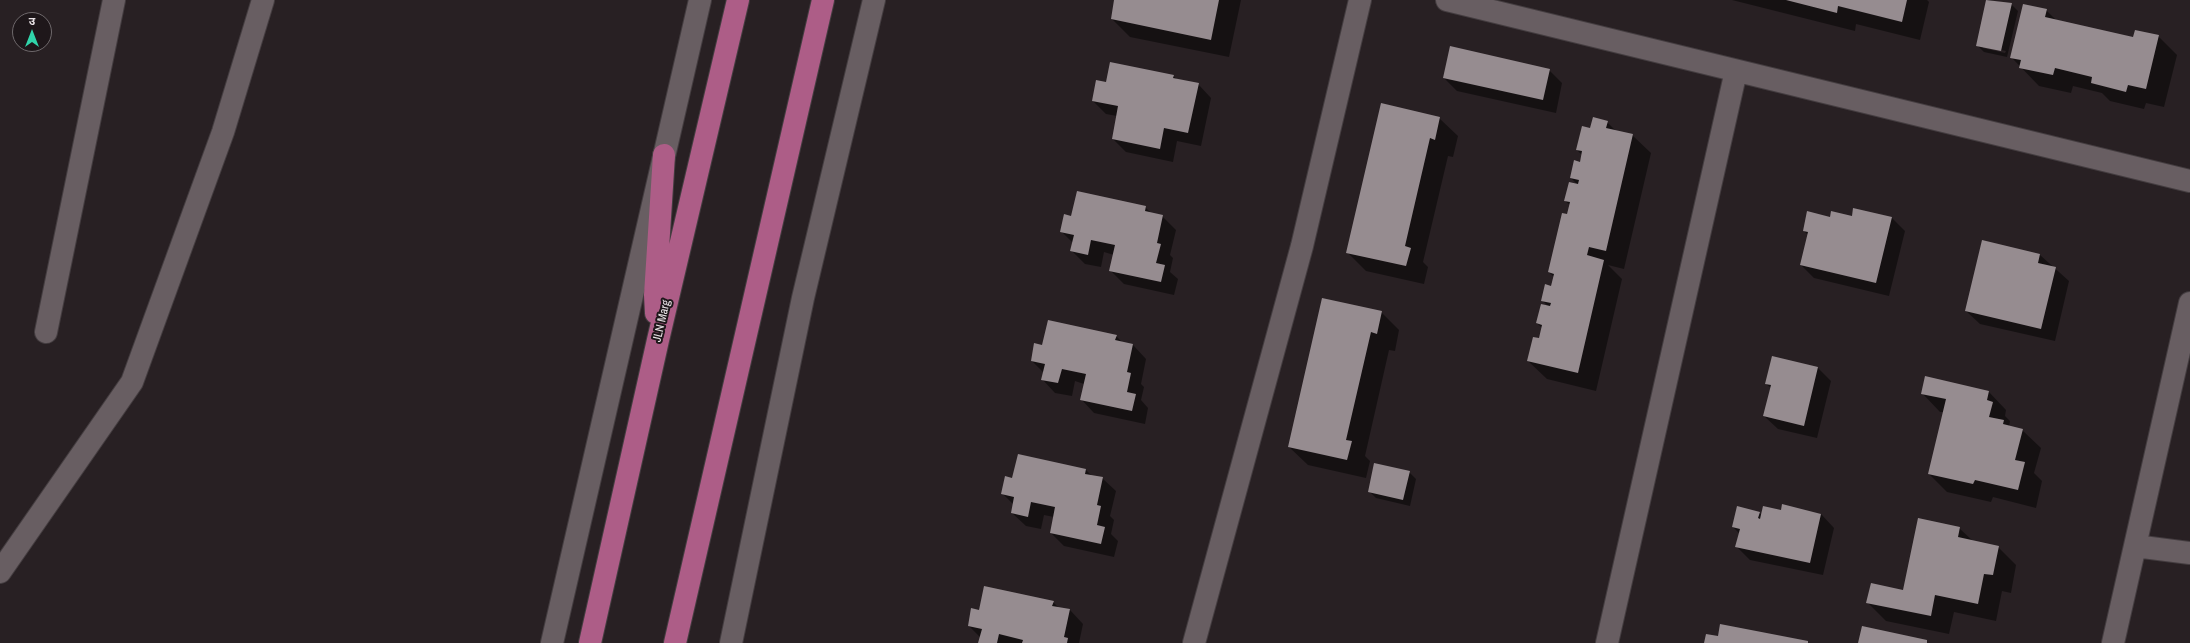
<!DOCTYPE html>
<html>
<head>
<meta charset="utf-8">
<style>
	body { margin:0 }
	#map { position:relative; width:2190px; height:643px; overflow:hidden; background:#282023; font-family:"Archivo Narrow","Noto Sans Devanagari",sans-serif }
	canvas { display:block }
	.north { position:absolute; left:12px; top:12px; width:40px; height:40px; box-sizing:border-box; background:#1e171a; border:1px solid #6f696c; border-radius:50%; rotate:0deg; font-size:11px; font-weight:700; line-height:16px; text-align:center; color:#e9e3e6 }
	.north::after { content:''; display:block; margin:auto; width:14px; height:18px; background:#30d4aa; clip-path:polygon(50% 0,100% 100%,50% 72%,0 100%) }
</style>
</head>
<body>
<div id="map">
<canvas width="2190" height="643"></canvas>
<div class="north">उ</div>
</div>
<script>
const ctx = document.querySelector('canvas').getContext('2d');
ctx.lineJoin = 'round';
function fill(path, color) {
  ctx.fillStyle = color;
  ctx.fill(path, 'evenodd');
}
function toPath(rows) {
  const path = new Path2D();
  for (const r of rows) {
    path.moveTo(r[0], r[1]);
    for (let i = 2; i < r.length; i += 2) path.lineTo(r[i], r[i + 1]);
  }
  return path;
}
function trace(path, color, width, dash) {
  ctx.strokeStyle = color;
  ctx.lineWidth = width;
  ctx.lineCap = dash ? 'butt' : 'round';
  ctx.setLineDash(dash || []);
  ctx.stroke(path);
}
function drawText(font, color, halo, rows, align = 'center') {
  ctx.font = font + ' "Archivo Narrow",sans-serif';
  ctx.lineWidth = 4;
  ctx.setLineDash([]);
  ctx.textBaseline = 'middle';
  ctx.strokeStyle = halo;
  ctx.fillStyle = color;
  for (const [text, x, y, turn = 0] of rows) {
    ctx.save();
    ctx.translate(x, y);
    ctx.rotate((+turn || 0) * Math.PI / 180);
    ctx.textAlign = isNaN(turn) ? turn : align;
    if (halo) ctx.strokeText(text, 0, 0);
    ctx.fillText(text, 0, 0);
    ctx.restore();
  }
}
fill(toPath([
	[1115,0,1241,0,1229,57,1130,37,1112,19],
	[1732,0,1927,0,1929,2,1920,40,1856,24,1855,31],
	[1988,0,2011,4,2018,11,2007,57,1984,52,1977,45],
	[1983,46,2006,51,2005,53,1983,48],
	[2046,10,2057,21,2133,38,2158,36,2177,55,2164,107,2146,103,2144,109,2110,101,2102,93,2073,86,2071,93,2039,86,2012,58],
	[1549,70,1562,83,1556,113,1457,91,1444,78],
	[1173,76,1178,80,1198,84,1211,98,1201,146,1177,141,1173,162,1126,152,1113,139,1117,116,1106,114,1093,101,1107,83],
	[1439,118,1458,136,1453,157,1448,156,1423,262,1428,267,1424,284,1366,271,1348,253],
	[1607,122,1617,132,1632,135,1651,153,1624,269,1608,265,1622,279,1596,391,1547,379,1528,361,1540,339,1542,328,1537,323,1549,307,1543,301,1552,287,1554,277,1549,272,1570,205,1565,201,1578,185,1571,178,1580,163,1582,155,1577,150,1591,129],
	[1145,207,1152,214,1162,216,1176,230,1170,255,1173,258,1170,272,1178,279,1174,295,1124,284,1111,271,1114,255,1104,252,1101,267,1085,264,1071,250,1073,243,1061,231,1072,217],
	[1831,218,1892,218,1905,231,1889,296,1814,278,1801,265,1808,235,1804,231],
	[1982,241,2040,255,2069,281,2055,341,1980,324,1966,311],
	[1381,312,1399,330,1395,351,1389,350,1365,456,1370,461,1366,478,1308,465,1289,447],
	[1116,336,1123,343,1133,345,1146,359,1141,384,1144,387,1141,400,1148,408,1145,424,1094,413,1081,399,1084,384,1075,381,1072,396,1055,393,1042,379,1044,373,1032,361,1043,346],
	[1818,368,1831,381,1817,438,1778,429,1764,416,1771,388,1766,384],
	[1988,391,2006,410,2005,416,2010,421,2009,427,2022,430,2041,448,2034,473,2042,481,2036,508,1993,497,1991,502,1947,492,1929,474,1944,412,1940,412,1922,393],
	[1086,470,1092,476,1102,478,1116,491,1110,516,1114,520,1111,534,1118,541,1114,557,1064,546,1051,533,1054,517,1044,515,1041,529,1026,526,1012,513,1014,505,1002,493,1013,479],
	[1409,472,1416,479,1410,506,1376,498,1369,491],
	[1781,511,1821,514,1834,528,1823,575,1750,560,1737,547,1740,534,1733,527,1759,513,1762,515],
	[1959,528,1973,541,1998,547,2016,565,2011,593,2002,591,1996,621,1954,612,1949,634,1886,621,1868,603,1904,591],
	[1053,602,1059,608,1070,610,1083,624,1079,643,979,643,981,638,969,626,980,611]
]), '#0007');
fill(toPath([
	[1114,0,1219,0,1211,40,1111,19],
	[1786,0,1907,0,1902,22,1838,6,1837,13],
	[1986,0,2012,3,2001,51,1976,46],
	[2023,4,2047,9,2045,17,2133,37,2135,30,2159,35,2146,89,2128,85,2126,92,2091,83,2092,77,2055,68,2053,75,2019,68,2021,60,2010,58],
	[1450,46,1550,69,1543,100,1443,78],
	[1110,62,1174,75,1173,78,1199,83,1188,133,1164,128,1160,149,1112,139,1118,106,1092,101,1096,80,1106,82],
	[1381,103,1440,117,1435,140,1430,138,1405,246,1411,248,1406,266,1346,253],
	[1593,117,1608,121,1606,128,1633,134,1606,251,1589,247,1587,255,1604,260,1578,373,1527,361,1533,337,1539,338,1542,325,1536,323,1541,304,1550,306,1551,303,1541,301,1545,284,1551,286,1554,274,1548,272,1562,213,1567,214,1570,202,1564,201,1569,182,1578,184,1579,180,1570,178,1574,160,1580,162,1582,151,1576,150,1582,126,1590,128],
	[1077,191,1146,206,1145,211,1163,215,1157,243,1161,244,1156,263,1165,265,1161,282,1109,271,1115,245,1091,240,1088,255,1070,251,1074,235,1060,232,1064,214,1071,216],
	[1853,208,1892,217,1876,283,1800,265,1808,232,1803,231,1807,211,1830,217,1831,211,1852,216],
	[1982,240,2040,254,2038,263,2056,267,2041,329,1965,311],
	[1322,298,1382,311,1377,334,1371,332,1346,440,1352,441,1347,460,1288,447],
	[1048,320,1117,335,1115,340,1133,344,1127,372,1131,373,1127,392,1136,394,1132,411,1080,400,1086,374,1062,369,1058,383,1041,380,1045,364,1031,361,1034,343,1042,345],
	[1772,356,1818,367,1804,426,1763,416,1771,385,1765,384],
	[1925,376,1989,391,1987,400,1993,402,1989,417,2004,420,2003,424,2023,429,2015,460,2025,462,2018,490,1975,480,1973,484,1928,474,1946,399,1921,394],
	[1018,454,1086,469,1085,474,1103,477,1097,505,1101,506,1097,525,1105,527,1101,544,1050,533,1055,507,1031,502,1028,517,1011,513,1014,497,1001,494,1005,476,1012,478],
	[1374,463,1410,471,1403,500,1368,492],
	[1782,504,1821,514,1810,563,1735,547,1740,529,1732,527,1737,506,1760,512,1758,518,1760,519,1763,506,1781,510],
	[1918,518,1960,527,1958,537,1999,546,1993,575,1984,574,1978,604,1935,595,1931,616,1866,603,1871,583,1903,590],
	[984,586,1054,601,1052,606,1070,609,1064,637,1068,638,1067,643,1022,643,1023,640,999,634,997,643,978,643,982,629,968,626,971,608,979,610],
	[1720,624,1808,641,1808,643,1704,643,1706,634,1718,636],
	[1862,626,1927,640,1927,643,1858,643]
]), '#968c90');
const minor = toPath([
	[1447,0,2190,181],
	[46,332,114,0],
	[2135,546,2190,553],
	[0,572,132,382,223,132,263,0],
	[552,643,700,0],
	[731,643,803,298,874,0],
	[1194,643,1302,246,1360,0],
	[1607,643,1736,71],
	[2113,643,2190,303]
]);
const major = toPath([
	[656,313,655,295,664,155],
	[590,643,658,340,738,0],
	[675,643,823,0]
]);
trace(minor, '#443d40', 24);
trace(major, '#443d40', 24);
trace(minor, '#685e62', 22);
trace(major, '#ad5d87', 22);
drawText('12px', '#e9e3e6', '#1e171a', [
	["JLN Marg",662,321,-77]
]);
</script>
</body>
</html>
